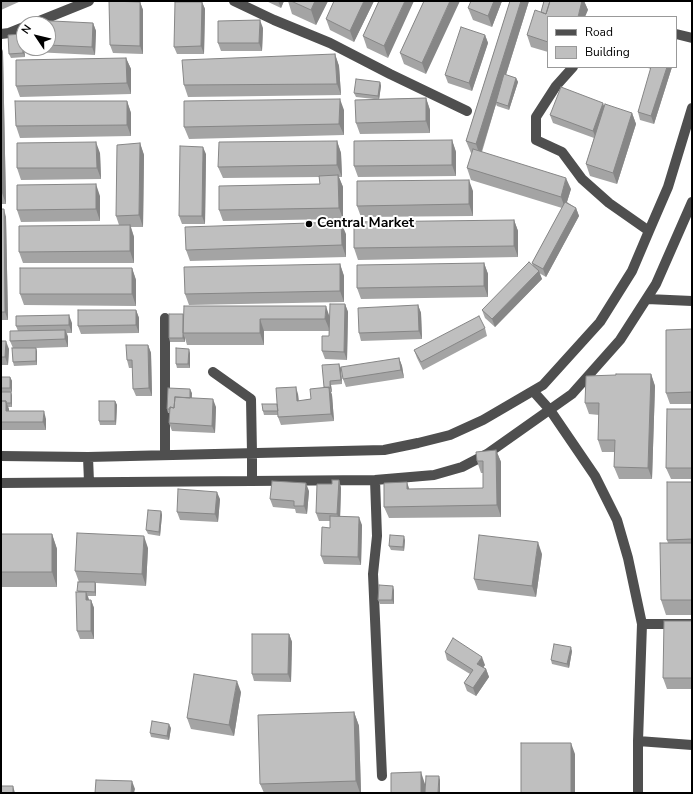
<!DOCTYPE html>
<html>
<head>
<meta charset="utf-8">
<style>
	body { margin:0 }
	#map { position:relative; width:693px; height:794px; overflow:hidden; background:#fff; font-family:"Nunito Sans",sans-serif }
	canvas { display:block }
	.frame { position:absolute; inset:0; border:2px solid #000; pointer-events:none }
	.legend { position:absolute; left:547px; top:16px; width:130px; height:52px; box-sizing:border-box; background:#fff; border:1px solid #999; margin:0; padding:5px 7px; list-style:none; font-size:12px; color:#000 }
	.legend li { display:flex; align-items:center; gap:8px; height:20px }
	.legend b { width:20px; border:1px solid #999 }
	.north { position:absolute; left:16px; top:16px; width:40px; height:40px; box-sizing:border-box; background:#fff; border:1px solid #999; border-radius:50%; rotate:305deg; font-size:11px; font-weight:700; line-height:16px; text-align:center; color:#000 }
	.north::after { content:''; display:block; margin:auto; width:14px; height:18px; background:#000; clip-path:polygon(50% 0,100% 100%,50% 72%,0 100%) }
</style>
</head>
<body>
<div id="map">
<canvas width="693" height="794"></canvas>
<div class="frame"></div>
<ul class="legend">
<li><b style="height:5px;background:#4f4f4f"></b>Road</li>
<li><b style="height:11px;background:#bfbfbf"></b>Building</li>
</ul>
<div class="north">N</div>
</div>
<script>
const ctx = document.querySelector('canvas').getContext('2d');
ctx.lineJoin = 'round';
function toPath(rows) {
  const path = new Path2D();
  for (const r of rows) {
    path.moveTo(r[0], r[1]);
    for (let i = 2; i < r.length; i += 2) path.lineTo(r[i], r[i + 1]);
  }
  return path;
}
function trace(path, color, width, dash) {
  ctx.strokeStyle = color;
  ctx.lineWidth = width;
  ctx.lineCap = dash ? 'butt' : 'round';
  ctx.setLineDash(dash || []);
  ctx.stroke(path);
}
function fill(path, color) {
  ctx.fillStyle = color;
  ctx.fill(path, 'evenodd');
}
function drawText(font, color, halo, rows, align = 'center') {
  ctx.font = font + ' "Nunito Sans",sans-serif';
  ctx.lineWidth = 4;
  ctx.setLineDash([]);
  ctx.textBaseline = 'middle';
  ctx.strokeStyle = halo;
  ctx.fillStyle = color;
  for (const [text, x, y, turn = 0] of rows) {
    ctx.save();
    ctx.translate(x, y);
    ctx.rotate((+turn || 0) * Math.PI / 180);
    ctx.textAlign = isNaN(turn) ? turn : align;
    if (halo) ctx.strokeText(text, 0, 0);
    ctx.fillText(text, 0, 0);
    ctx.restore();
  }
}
trace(toPath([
	[234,1,274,20,330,43,390,74,467,111],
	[32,24,89,1],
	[1,34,9,33,24,27],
	[676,34,692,38],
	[573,67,556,86,536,117,536,140,562,152,582,179,609,203,649,231],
	[647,299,692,301],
	[165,318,165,455],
	[213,372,251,399,252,453,252,481],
	[533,391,550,410,595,476,617,520,628,558,642,624,638,741,638,793],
	[1,456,88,457,384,450,418,443,450,435,483,420,543,385,600,322,632,271,649,231,668,187,692,108],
	[88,457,89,482],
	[375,480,377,536,373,574,382,776],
	[1,483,375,480,434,475,462,467,487,454,572,394,620,340,656,284,692,202],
	[642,624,692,624],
	[638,741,692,745]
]), '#4f4f4f', 10);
fill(toPath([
	[1,1,21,1,1,10],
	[266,1,284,1,281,8],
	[288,1,328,1,316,25,292,14],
	[374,1,354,42,330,30,326,19],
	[379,1,388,58,367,48,363,36],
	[424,1,426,74,404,64,400,53],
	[502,1,492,27,473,20,468,8],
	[510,1,529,1,506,75,516,78,518,82,509,110,497,106,496,104,482,152,571,189,567,202,576,208,579,216,546,277,539,273,542,279,495,327,485,318,482,310,533,266,532,263,562,208,471,180,467,168,472,153,471,153,466,141],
	[544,1,584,1,588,10,548,17,548,52,531,47,527,35,541,12],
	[140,2,143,10,143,54,113,53,110,45],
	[202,2,205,9,204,54,177,54,174,47],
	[93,23,96,31,95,55,34,52,33,48,48,48,48,24],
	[263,28,262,51,221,51,218,43],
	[485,35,488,43,472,91,448,83,445,75],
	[23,38,25,57,11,58,9,54],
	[1,46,3,52,6,204,1,204],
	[335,54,339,66,341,95,188,97,184,85],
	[126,58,131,69,131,94,20,97,16,86],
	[645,67,672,67,654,124,640,120,638,112,651,69],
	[380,82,381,86,379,99,426,98,430,110,430,133,360,134,356,123,374,99,356,97,354,93],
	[127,101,131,113,131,136,20,138,16,126],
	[605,106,632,113,636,124,617,184,590,176,586,164,594,138,553,123,550,115],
	[344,110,344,135,189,139,184,127],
	[452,140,456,152,456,176,358,177,354,166],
	[337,141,341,153,342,177,339,177,343,187,343,219,223,221,219,210,320,184,319,177,223,178,218,167],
	[140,143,144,155,143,227,131,227,134,237,134,263,23,263,19,252,119,225,116,216],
	[100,153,101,179,21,180,17,168],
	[206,154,205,224,182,224,179,216],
	[473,191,473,216,361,217,357,206],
	[100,196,100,221,21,222,17,210],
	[1,209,6,217,8,320,1,320],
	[514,220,518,231,518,257,358,260,354,248],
	[346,234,346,257,190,261,186,250],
	[484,263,488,274,488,297,361,299,357,288],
	[340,264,344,276,344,302,189,305,185,294],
	[132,268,136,280,136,306,24,305,20,294],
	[345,304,348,312,347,360,325,359,322,351,329,336,329,331,264,331,264,345,187,345,185,338,185,342,170,342,169,338,169,314,329,316],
	[418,305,421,313,422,339,361,341,359,333],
	[136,310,139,318,139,333,81,334,78,326],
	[72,323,72,333,67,333,68,337,68,347,36,348,37,352,37,365,14,366,13,362,13,348,10,341,18,331,16,326],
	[485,328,487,336,423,370,417,358,414,350],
	[692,329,692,404,670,404,666,393],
	[1,341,9,349,8,365,1,365],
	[148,345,151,353,152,396,136,396,133,389,133,368,129,368,127,360],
	[190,353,190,368,177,368,176,364],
	[399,358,402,366,404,378,346,387,343,379],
	[341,368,342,384,331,385,332,392,331,392,332,395,334,421,281,425,278,417,278,415,264,415,263,411,277,404,298,394,299,401,311,399,324,387],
	[651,374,655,386,652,479,619,479,614,467,615,452,602,452,598,440,599,415,589,414,585,403],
	[1,377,10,377,12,381,12,392,1,392],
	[1,392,11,392,12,396,12,407,8,407,9,411,46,419,46,430,1,430],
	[192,393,192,398,216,407,215,433,172,431,169,423,170,413,168,413,167,409],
	[115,401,117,405,116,425,100,425,99,421],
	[692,409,692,479,671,479,666,468],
	[496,450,501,462,501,517,389,518,384,507,409,489,483,488,483,473,481,473,477,461],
	[339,480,341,488,340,516,362,525,361,565,324,564,321,556,330,528,330,521,319,521,316,513,332,484],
	[692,482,692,615,666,615,661,600,668,543,667,540],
	[309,491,307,514,296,513,295,509,273,507,270,499],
	[220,499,218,522,180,520,177,512],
	[161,511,162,515,160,536,148,534,146,530],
	[1,534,52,534,57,549,57,587,1,587],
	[405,540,404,551,391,550,389,546],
	[148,548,146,586,96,583,96,596,88,596,89,600,91,600,94,608,94,639,80,639,77,631,78,592,79,582,75,571],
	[542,554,536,597,478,590,474,579],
	[394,590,394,604,380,604,378,600],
	[692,621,692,689,667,689,663,678],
	[289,634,292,642,291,682,254,681,252,674],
	[572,651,569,668,552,664,551,660],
	[445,652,485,665,483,667,486,669,489,677,476,696,467,691,464,683,470,674,447,660],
	[241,692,234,736,191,729,187,718],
	[354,712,359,726,361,793,264,793,260,784],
	[171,728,169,740,151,737,150,733]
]), '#a4a4a4');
fill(toPath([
	[278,1,284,1,281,8],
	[315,1,328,1,316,25,311,10],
	[364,1,374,1,354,42,350,31],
	[405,1,414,1,388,58,384,46],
	[450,1,460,1,426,74,422,63],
	[494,1,502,1,492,27,488,16],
	[521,1,529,1,497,103,496,102,496,104,480,156,476,144],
	[582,1,584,1,588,10,585,17,578,17],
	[140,2,143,10,143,54,140,46],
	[202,2,205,9,204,54,201,46],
	[260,20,263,28,262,51,259,43],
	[93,23,96,31,95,55,92,47],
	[22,34,23,38,25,57,23,53],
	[485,35,488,43,472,91,469,83],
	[1,46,3,52,6,204,2,193,1,150],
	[335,54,339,66,341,95,337,84],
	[126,58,131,69,131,94,127,83],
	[667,67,672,67,654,124,651,116],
	[516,78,518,82,509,110,508,106],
	[380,82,381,86,379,100,378,96],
	[426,98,430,110,430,133,426,121],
	[340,99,344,110,344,135,339,124],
	[127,101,131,113,131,136,127,125],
	[603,103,606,111,596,138,593,131],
	[632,113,636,124,617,184,613,173],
	[452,140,456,152,456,176,452,165],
	[337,141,341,153,342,177,337,165],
	[96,142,100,153,101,179,97,168],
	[140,143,144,155,143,227,139,215],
	[203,147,206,154,205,224,202,216],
	[338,175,343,187,343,219,339,208],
	[566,178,571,189,565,208,561,197],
	[469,180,473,191,473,216,469,204],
	[96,184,100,196,100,221,96,209],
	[576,208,579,216,546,277,543,269],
	[4,209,6,217,8,320,5,312],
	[514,220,518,231,518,257,514,246],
	[341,222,346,234,346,257,342,245],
	[130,225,134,237,134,263,130,251],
	[484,263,488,274,488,297,484,286],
	[340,264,344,276,344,302,340,291],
	[132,268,136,280,136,306,132,294],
	[539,271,542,279,495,327,492,319],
	[345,304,348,312,347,360,344,352],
	[418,305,421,313,422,339,419,331],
	[326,306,330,318,330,331,325,319],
	[136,310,139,318,139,333,136,325],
	[69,315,72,323,72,333,69,325],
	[260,319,264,331,264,345,260,333],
	[65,330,68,337,68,347,65,339],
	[183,334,185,338,185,342,183,338],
	[6,341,9,349,8,365,5,357],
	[148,345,151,353,152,396,149,388],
	[36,348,37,352,37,365,36,361],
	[189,349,190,353,190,368,188,364],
	[399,358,402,366,404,378,401,370],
	[339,364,341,368,342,384,341,380],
	[651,374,655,386,652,479,648,468],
	[10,377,12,381,12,392,10,388],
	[330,381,331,385,332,392,330,388],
	[296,387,298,394,299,409,297,401],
	[329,387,332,395,334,421,331,414],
	[190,389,192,393,191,404,190,400],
	[11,392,12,396,12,407,11,403],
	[213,399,216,407,215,433,212,426],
	[6,401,9,409,9,418,6,411],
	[115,401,117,405,116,425,115,421],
	[44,411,46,419,46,430,43,422],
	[496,450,501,462,501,517,497,505],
	[339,480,341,488,340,522,337,514],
	[407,482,411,494,407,489],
	[306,483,309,491,307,514,304,506],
	[217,492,220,499,218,522,215,514],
	[161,511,162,515,160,536,159,532],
	[359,517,362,525,361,565,358,557],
	[52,534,57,549,57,587,52,572],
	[144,536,148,548,146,586,142,574],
	[404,536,405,540,404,551,403,547],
	[538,542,542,554,536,597,532,586],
	[95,582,96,586,96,596,95,592],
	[393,586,394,590,394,604,392,600],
	[86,592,89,600,89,608,86,600],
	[91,600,94,608,94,639,91,631],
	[289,634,292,642,291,682,288,674],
	[571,647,572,651,569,668,567,664],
	[482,657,485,665,480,672,477,664],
	[486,669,489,677,476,696,473,688],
	[237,681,241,692,234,736,229,725],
	[354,712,359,726,361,793,360,793,356,781],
	[169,724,171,728,169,740,167,736],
	[571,743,575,754,575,793,571,793],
	[421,772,425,784,425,793,421,793],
	[439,776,440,780,440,793,438,793],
	[132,781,135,789,134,793,131,793],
	[13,786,15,793,13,793]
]), '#868686');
const building = toPath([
	[109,1,140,2,140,46,110,45,109,1],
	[291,1,315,1,311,10,291,1],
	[334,1,364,1,350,31,326,19,334,1],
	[379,1,405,1,384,46,363,36,379,1],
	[424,1,450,1,422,63,400,53,424,1],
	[471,1,494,1,488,16,468,8,471,1],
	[510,1,521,1,476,144,466,141,510,1],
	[544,1,550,1,546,14,541,12,544,1],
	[550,1,582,1,578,17,548,17,548,42,527,35,535,10,546,14,550,1],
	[175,2,202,2,201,46,174,47,175,2],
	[32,20,93,23,92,47,48,45,48,24,32,24,32,20],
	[260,20,259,43,218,43,218,21,260,20],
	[461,27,485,35,469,83,445,75,461,27],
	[22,34,23,53,9,54,8,35,22,34],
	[335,54,337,84,184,85,182,60,335,54],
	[126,58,127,83,16,86,16,60,126,58],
	[651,67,667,67,651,116,638,112,651,67],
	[504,74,516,78,508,106,496,102,504,74],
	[356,79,380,82,378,96,354,93,356,79],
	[561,87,603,103,593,131,550,115,561,87],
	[426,98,426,121,356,123,355,100,426,98],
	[340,99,339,124,184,127,184,101,340,99],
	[15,101,127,101,127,125,16,126,15,101],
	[605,104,632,113,613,173,586,164,605,104],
	[452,140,452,165,354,166,354,141,452,140],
	[337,141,337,165,218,167,219,142,337,141],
	[96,142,97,168,17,168,17,143,96,142],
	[140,143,139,215,116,216,117,145,140,143],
	[180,146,203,147,202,216,179,216,180,146],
	[473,149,566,178,561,197,467,168,473,149],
	[1,150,2,193,1,193,1,150],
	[338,175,339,208,219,210,219,186,320,184,319,176,338,175],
	[469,180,469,204,357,206,357,181,469,180],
	[96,184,96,209,17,210,17,185,96,184],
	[565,202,576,208,543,269,532,263,565,202],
	[1,209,4,209,5,312,1,312,1,209],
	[514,220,514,246,354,248,354,222,514,220],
	[341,222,342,245,186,250,185,227,341,222],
	[130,225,130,251,19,252,19,226,130,225],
	[529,262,539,271,492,319,482,310,529,262],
	[484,263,484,286,357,288,357,265,484,263],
	[340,264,340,291,185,294,184,267,340,264],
	[20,268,132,268,132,294,20,294,20,268],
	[330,304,345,304,344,352,322,351,322,336,329,336,330,304],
	[418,305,419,331,359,333,358,308,418,305],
	[184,306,326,306,325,319,260,319,260,333,183,333,184,306],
	[78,310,136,310,136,325,78,326,78,310],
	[169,314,183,314,183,338,169,338,169,314],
	[69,315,69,325,16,326,16,316,69,315],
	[479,316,485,328,421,362,414,350,479,316],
	[692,329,692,392,666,393,666,330,692,329],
	[65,330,65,339,10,341,10,331,65,330],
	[1,341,6,341,5,357,1,357,1,341],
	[126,345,148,345,149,388,133,389,132,360,127,360,126,345],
	[12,348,36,348,36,361,13,362,12,348],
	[176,348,189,349,188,364,176,364,176,348],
	[399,358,401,370,343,379,341,367,399,358],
	[339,364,341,380,330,381,330,388,324,387,322,365,339,364],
	[616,374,651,374,648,468,614,467,615,440,598,440,599,403,585,403,586,376,616,375,616,374],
	[1,377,10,377,10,388,1,388,1,377],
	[296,387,297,401,311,399,310,389,329,387,331,414,278,417,276,388,296,387],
	[168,388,190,389,190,398,175,397,174,408,170,407,170,409,167,409,168,388],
	[1,392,11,392,11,403,6,403,6,401,1,401,1,392],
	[175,397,213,399,212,426,169,423,170,407,174,408,175,397],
	[1,401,6,401,6,411,44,411,43,422,1,422,1,401],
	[99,401,115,401,115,421,99,421,99,401],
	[262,404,277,404,278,411,263,411,262,404],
	[667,409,692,409,692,468,666,468,667,409],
	[496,450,497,505,384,507,384,483,407,482,407,489,483,488,483,461,477,461,476,452,496,450],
	[332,480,339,480,337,514,316,513,317,484,332,484,332,480],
	[272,481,306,483,304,506,294,506,294,501,270,499,272,481],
	[667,482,692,482,692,539,667,540,667,482],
	[178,489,217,492,215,514,177,512,178,489],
	[148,510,161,511,159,532,146,530,148,510],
	[330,516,359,517,358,557,321,556,322,527,330,528,330,516],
	[77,533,144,536,142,574,75,571,77,533],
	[1,534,52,534,52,572,1,572,1,534],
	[390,535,404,536,403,547,389,546,390,535],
	[479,535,538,542,532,586,474,579,479,535],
	[660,543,692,543,692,600,661,600,660,543],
	[78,582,95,582,95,592,77,591,78,582],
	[379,585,393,586,392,600,378,600,379,585],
	[76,592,86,592,86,600,91,600,91,631,77,631,76,592],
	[664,621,692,621,692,678,663,678,664,621],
	[252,634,289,634,288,674,252,674,252,634],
	[453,638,482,657,477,664,486,669,473,688,464,683,473,670,445,652,453,638],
	[554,644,571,647,567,664,551,660,554,644],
	[194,674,237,681,229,725,187,718,194,674],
	[354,712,356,781,260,784,258,715,354,712],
	[152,721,169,724,167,736,150,733,152,721],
	[521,743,571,743,571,793,521,793,521,743],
	[421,772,421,793,391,793,391,773,421,772],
	[426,776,439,776,438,793,425,793,426,776],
	[96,780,132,781,131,793,95,793,96,780],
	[1,786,13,786,13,793,1,793,1,786]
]);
fill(building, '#bfbfbf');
trace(building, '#868686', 1);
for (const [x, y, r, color] of [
	[309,224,4,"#000"]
]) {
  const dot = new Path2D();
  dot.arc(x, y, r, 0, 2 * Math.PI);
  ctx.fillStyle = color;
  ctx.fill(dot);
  trace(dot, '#fff', 1.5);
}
drawText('bold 14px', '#000', '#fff', [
	["Central Market",317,224]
], 'left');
</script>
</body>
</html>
